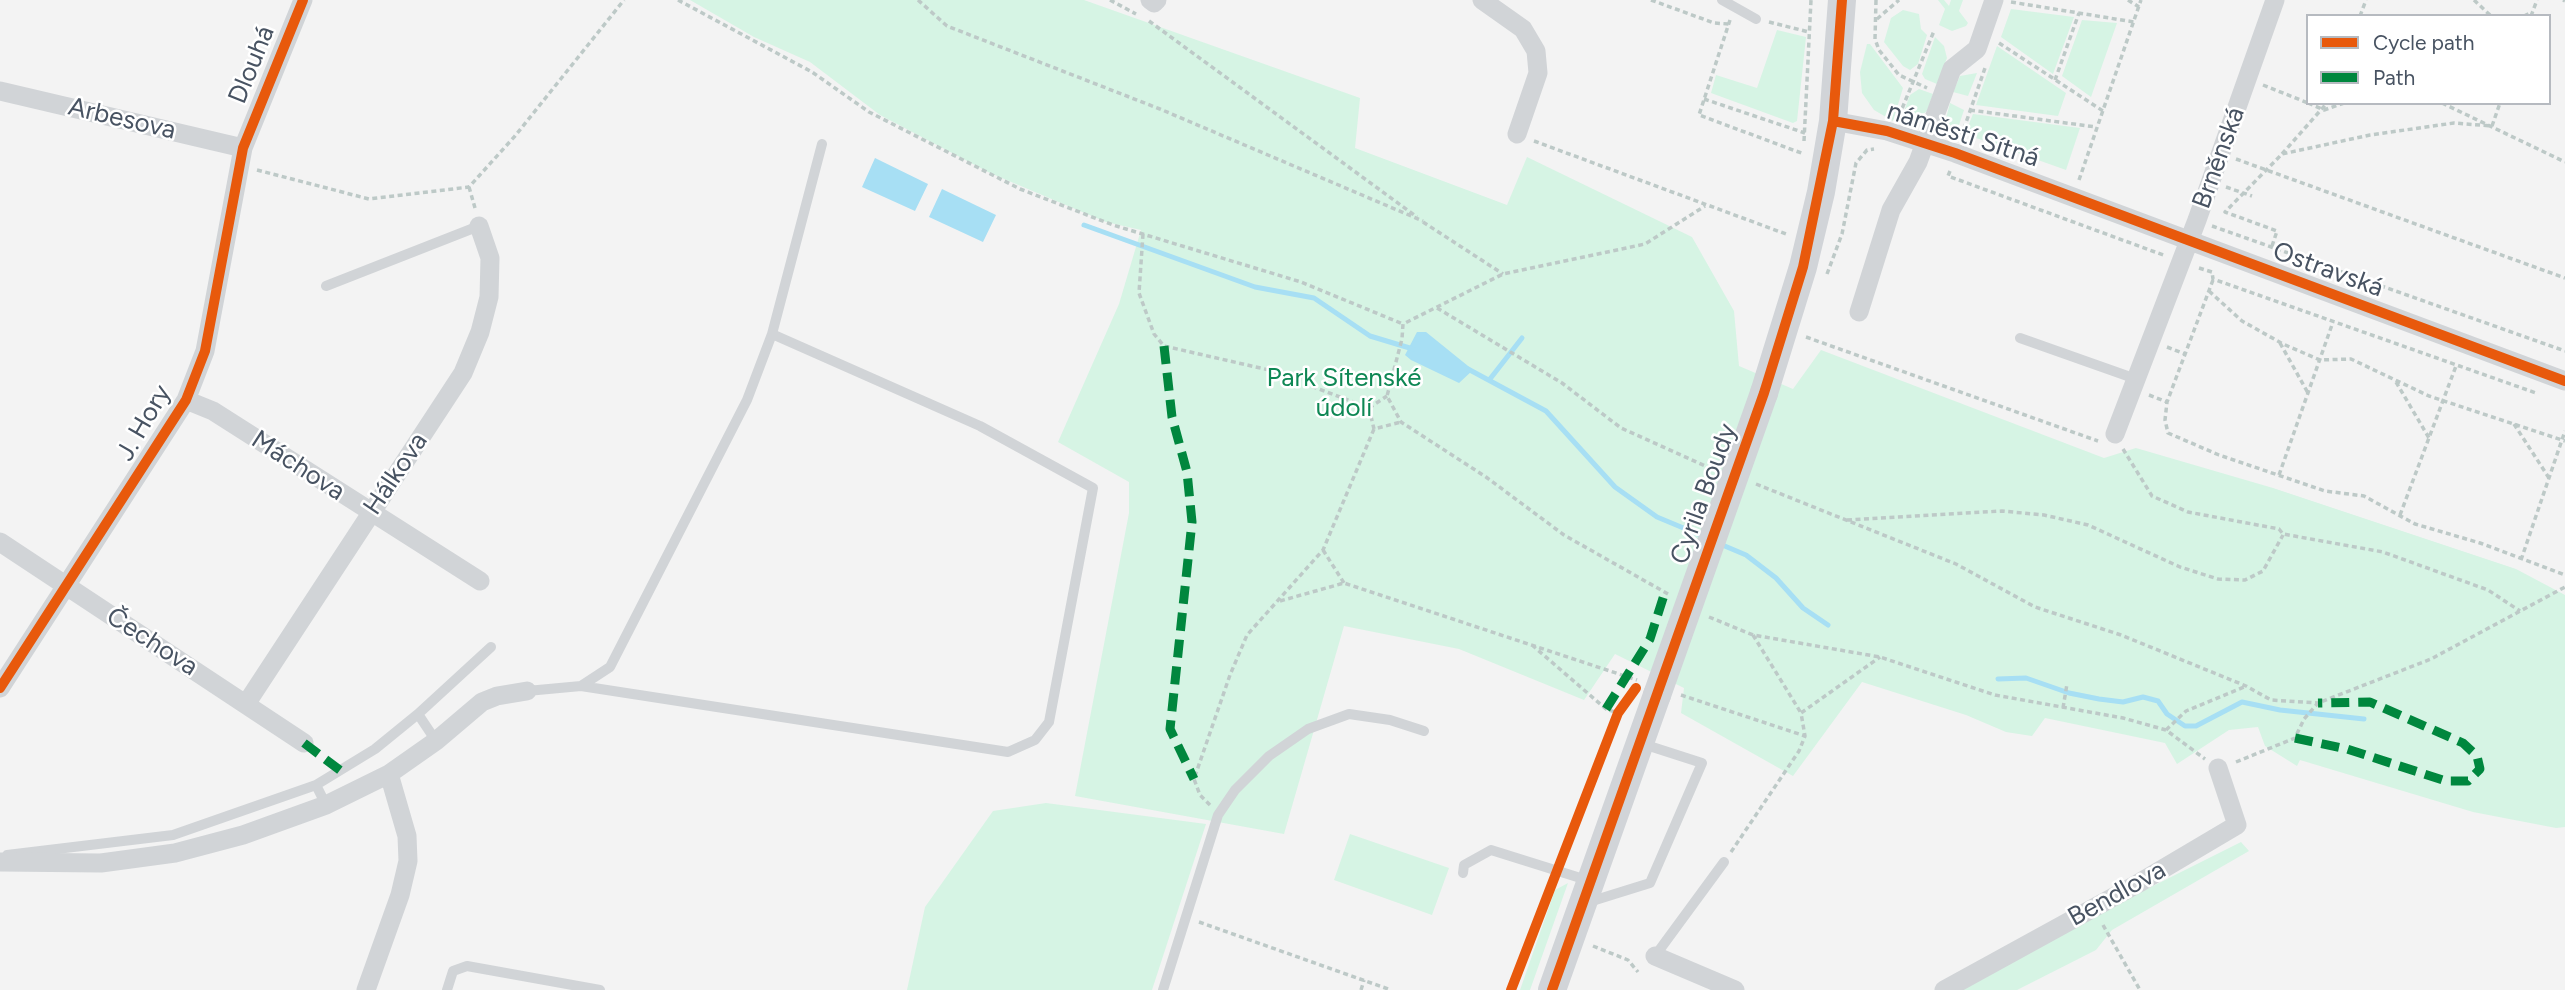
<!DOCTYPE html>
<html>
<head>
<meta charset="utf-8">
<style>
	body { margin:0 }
	#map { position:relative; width:2565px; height:990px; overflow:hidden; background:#f3f3f3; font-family:Figtree,sans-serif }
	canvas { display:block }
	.legend { position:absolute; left:2306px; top:14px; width:245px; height:91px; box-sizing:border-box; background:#fff; border:2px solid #b6bac0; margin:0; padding:9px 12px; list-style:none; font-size:21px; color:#485362 }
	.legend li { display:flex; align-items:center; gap:14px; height:35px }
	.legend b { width:35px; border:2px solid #b6bac0 }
</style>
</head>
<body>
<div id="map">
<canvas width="2565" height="990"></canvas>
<ul class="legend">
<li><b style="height:9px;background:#e8590c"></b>Cycle path</li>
<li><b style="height:9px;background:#00873e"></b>Path</li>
</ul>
</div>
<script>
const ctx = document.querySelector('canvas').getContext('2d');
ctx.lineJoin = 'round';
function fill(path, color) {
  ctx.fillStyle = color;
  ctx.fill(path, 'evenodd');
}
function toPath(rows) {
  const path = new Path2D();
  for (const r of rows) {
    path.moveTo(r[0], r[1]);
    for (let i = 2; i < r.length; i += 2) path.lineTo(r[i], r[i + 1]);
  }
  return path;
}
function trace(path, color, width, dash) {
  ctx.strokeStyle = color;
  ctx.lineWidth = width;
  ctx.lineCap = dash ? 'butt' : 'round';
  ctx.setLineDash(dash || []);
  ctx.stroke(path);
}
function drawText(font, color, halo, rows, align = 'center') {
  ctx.font = font + ' Figtree,sans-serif';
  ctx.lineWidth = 5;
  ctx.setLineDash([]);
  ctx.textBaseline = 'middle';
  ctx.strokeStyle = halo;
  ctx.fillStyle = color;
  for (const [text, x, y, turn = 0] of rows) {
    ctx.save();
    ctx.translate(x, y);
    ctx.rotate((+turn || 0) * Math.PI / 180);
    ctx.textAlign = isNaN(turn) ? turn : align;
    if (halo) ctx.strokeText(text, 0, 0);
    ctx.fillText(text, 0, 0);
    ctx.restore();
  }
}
fill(toPath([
	[690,0,1084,0,1360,98,1355,148,1507,205,1527,157,1692,237,1734,311,1739,366,1793,389,1821,350,2104,458,2136,448,2273,488,2516,569,2565,595,2565,827,2556,828,2473,812,2300,760,2297,766,2265,746,2258,727,2229,730,2177,764,2165,743,2045,718,2032,736,2006,732,1966,715,1862,682,1793,776,1681,713,1684,688,1615,654,1584,700,1459,649,1344,626,1284,834,1075,796,1129,513,1129,482,1058,442,1119,304,1141,230,1106,222,990,173,880,115,810,62,754,37],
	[1938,0,1944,0,1949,6,1951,0,1963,0,1959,11,1968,23,1966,26,1952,31,1939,25,1945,9],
	[2011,9,2074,17,2053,74,2001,37],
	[1903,10,1919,14,1921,29,1927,35,1918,64,1910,70,1903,66,1884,42,1891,18],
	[2082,20,2117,23,2091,97,2062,76],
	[1777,30,1806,37,1797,121,1793,123,1711,93,1716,75,1757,88],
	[1935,37,1944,46,1947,58,1937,84,1925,79,1922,74],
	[1867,44,1870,44,1903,88,1893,121,1874,110,1862,93,1860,72],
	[1997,46,2066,93,2058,116,1976,105],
	[1977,73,1968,96,1953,92,1960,76],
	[1919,89,1933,94,1927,111,1911,123,1900,122,1910,95],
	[1950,103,1964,110,1953,143,1944,126],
	[1973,114,2080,128,2066,170,1965,134],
	[1046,803,1206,824,1152,990,907,990,925,907,993,811],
	[1350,834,1449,868,1432,915,1334,880],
	[2241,842,2249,851,2112,930,2096,950,2017,990,1958,990,2105,910],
	[1568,883,1530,990,1520,990,1555,890]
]), '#d6f4e4');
fill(toPath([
	[875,158,928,184,915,211,862,187],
	[942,189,996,215,983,242,929,217],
	[1417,332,1426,332,1473,370,1459,383,1411,360,1405,355]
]), '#a7dff4');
trace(toPath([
	[1084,225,1255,287,1314,298,1370,336,1413,349],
	[1468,369,1546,411,1615,487,1657,517,1705,537],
	[1490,379,1522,338],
	[1720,544,1746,555,1776,578,1803,608,1828,625],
	[1998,679,2026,678,2069,693,2099,699,2123,702,2143,697,2158,701,2167,714,2185,726,2196,726,2242,702,2280,710,2364,719]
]), '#a7dff4', 5);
trace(toPath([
	[678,0,812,72,869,112,1020,189,1113,225,1301,282,1403,324],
	[918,0,947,26,1160,109,1423,221],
	[1110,0,1136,14],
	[1651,0,1714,23,1729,24],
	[1876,0,1875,39,1879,50,1899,75,1927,88],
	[2128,0,2139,7],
	[2474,0,2491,16],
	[2563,0,2565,1],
	[2011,2,2134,22],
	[2360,16,2366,0],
	[2524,16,2532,12],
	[2531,16,2537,0],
	[1877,19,1899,0],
	[1730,20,1699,115,1804,154],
	[1149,21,1417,217],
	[1769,22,1809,32],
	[1999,43,2103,111],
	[2055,80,2079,13],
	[2263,85,2308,103],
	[1704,99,1805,133],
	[2308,103,2324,110,2344,103],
	[2442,103,2565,162],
	[1970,110,2096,127],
	[1899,116,1934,31],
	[2492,126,2500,103],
	[1961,137,1985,68],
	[1534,141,1786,234],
	[1804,141,1811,0],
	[2282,154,2327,103],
	[2236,159,2565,278],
	[257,170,369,199,469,187,515,136,624,0],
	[1950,171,1948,176,2166,256],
	[2079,180,2141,0],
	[469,187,475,208],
	[2226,187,2252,196],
	[1423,222,1503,274],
	[2212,226,2565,351],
	[1143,234,1139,293,1154,334,1164,346,1269,370,1369,408],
	[2272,246,2277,231,2225,212,2282,154,2370,135,2454,123,2492,126],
	[2199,268,2212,272,2213,279,2536,393],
	[1827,274,1842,234,1856,163,1867,150,1874,149],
	[2213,280,2167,402,2165,420,2168,433,2219,455,2325,491,2364,496,2415,524,2480,543,2565,575],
	[2209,291,2242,321,2283,344,2320,360,2351,359,2429,396,2565,441],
	[1437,308,1562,383,1621,428,1712,469],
	[1806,337,2098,441],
	[2280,343,2308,393],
	[2167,347,2185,354],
	[2396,382,2429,438],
	[2149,395,2167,402],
	[1369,408,1374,429,1401,422],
	[1369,408,1387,396],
	[2514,424,2549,478],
	[2123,449,2152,496,2188,512,2279,529,2283,534,2383,552,2488,590,2520,611],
	[2279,475,2333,322],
	[1756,484,1956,564,2035,607,2121,635,2246,686,2271,700,2318,703],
	[2400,515,2456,366],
	[1847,520,2002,511,2044,515,2088,525,2180,567,2218,579,2245,580,2263,571,2283,535],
	[1323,550,1344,583],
	[2521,560,2565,431],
	[1668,594,1564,535,1486,477,1401,422,1387,396,1402,339,1403,324,1503,274,1645,244,1705,206],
	[1280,601,1344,583,1637,680],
	[1709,617,1753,635,1880,657,1995,695,2123,718,2166,730,2205,759],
	[1753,635,1801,713],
	[1532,645,1606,709,1618,713],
	[1681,695,1805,736],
	[2063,708,2067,684],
	[2166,730,2186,711,2244,687],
	[2236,762,2295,738,2304,719,2318,703,2431,659,2565,587],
	[1210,805,1200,795,1194,779,1230,675,1247,635,1323,550,1374,429],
	[1731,852,1799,751,1805,736,1801,713,1880,657],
	[1199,922,1391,990],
	[2103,925,2140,990],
	[1593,946,1628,960,1638,972],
	[1361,990,1364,980]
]), '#bdc9c7', 3.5, [5, 3.5]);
trace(toPath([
	[1722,0,1756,19],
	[326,286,479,226],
	[2020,338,2136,379],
	[581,686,1008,752,1035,740,1049,722,1093,488,980,426,772,334],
	[527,691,581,686,610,667,747,400,772,334,822,144],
	[436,741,418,714,491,647],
	[326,805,316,785,375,749,418,714],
	[7,855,173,835,316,785],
	[1463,873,1464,865,1491,850,1590,881],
	[1589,902,1650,883,1702,763,1643,744],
	[1655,956,1724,862],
	[447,990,453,971,467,966,600,990],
	[1163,990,1218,815,1235,790,1269,756,1308,729,1349,714,1390,720,1424,731]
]), '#d1d4d7', 10);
trace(toPath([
	[1150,0,1154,3,1157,0],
	[1482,0,1523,29,1536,51,1538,73,1517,134],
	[0,91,243,148],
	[1833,121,1887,131,1955,153,2565,381],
	[1859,312,1891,210,1918,162,1952,69,1977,49,1994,0],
	[186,400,213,411,480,581],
	[2115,434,2197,220,2275,0],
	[0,542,304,743],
	[0,688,186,400,205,351,243,148,303,0],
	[246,704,463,373,480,332,489,297,490,258,479,226],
	[0,862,101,863,175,853,243,835,326,805,389,774,436,741,482,702,497,696,527,691],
	[1655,956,1735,990],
	[366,990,400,895,408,861,407,836,389,774],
	[1944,990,2139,883,2237,825,2218,768]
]), '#d1d4d7', 19);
trace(toPath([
	[1764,393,1803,267,1821,192,1833,121,1842,0],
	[1552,990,1657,695]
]), '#d1d4d8', 28);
trace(toPath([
	[1657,695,1764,393]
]), '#d1d4d8', 28);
trace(toPath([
	[1164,346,1172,417,1187,472,1192,522,1170,729,1194,779],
	[1606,709,1650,639,1665,592],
	[2295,738,2347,749,2446,781,2468,781,2480,769,2477,756,2463,743,2370,702,2318,703],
	[304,743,341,771]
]), '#00873e', 9, [18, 9]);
trace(toPath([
	[1833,121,1887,131,1955,153,2565,381],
	[0,688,186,400,205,351,243,148,303,0],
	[1511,990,1618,713,1636,688],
	[1552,990,1764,393,1803,267,1833,121,1842,0]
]), '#e8590c', 10);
drawText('26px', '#485362', '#fff', [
	["Dlouhá",252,65,-68],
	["Arbesova",122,119,13],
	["náměstí Sítná",1963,135,18],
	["Brněnská",2219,158,-70],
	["Ostravská",2328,270,20],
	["J. Hory",144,423,-60],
	["Máchova",298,466,33],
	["Hálkova",396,474,-56],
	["Cyrila Boudy",1704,494,-70],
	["Čechova",152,642,33],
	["Bendlova",2117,894,-29]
]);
drawText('26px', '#0e8754', '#fff', [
	["Park Sítenské",1344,378],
	["údolí",1344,408]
]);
</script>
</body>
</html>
